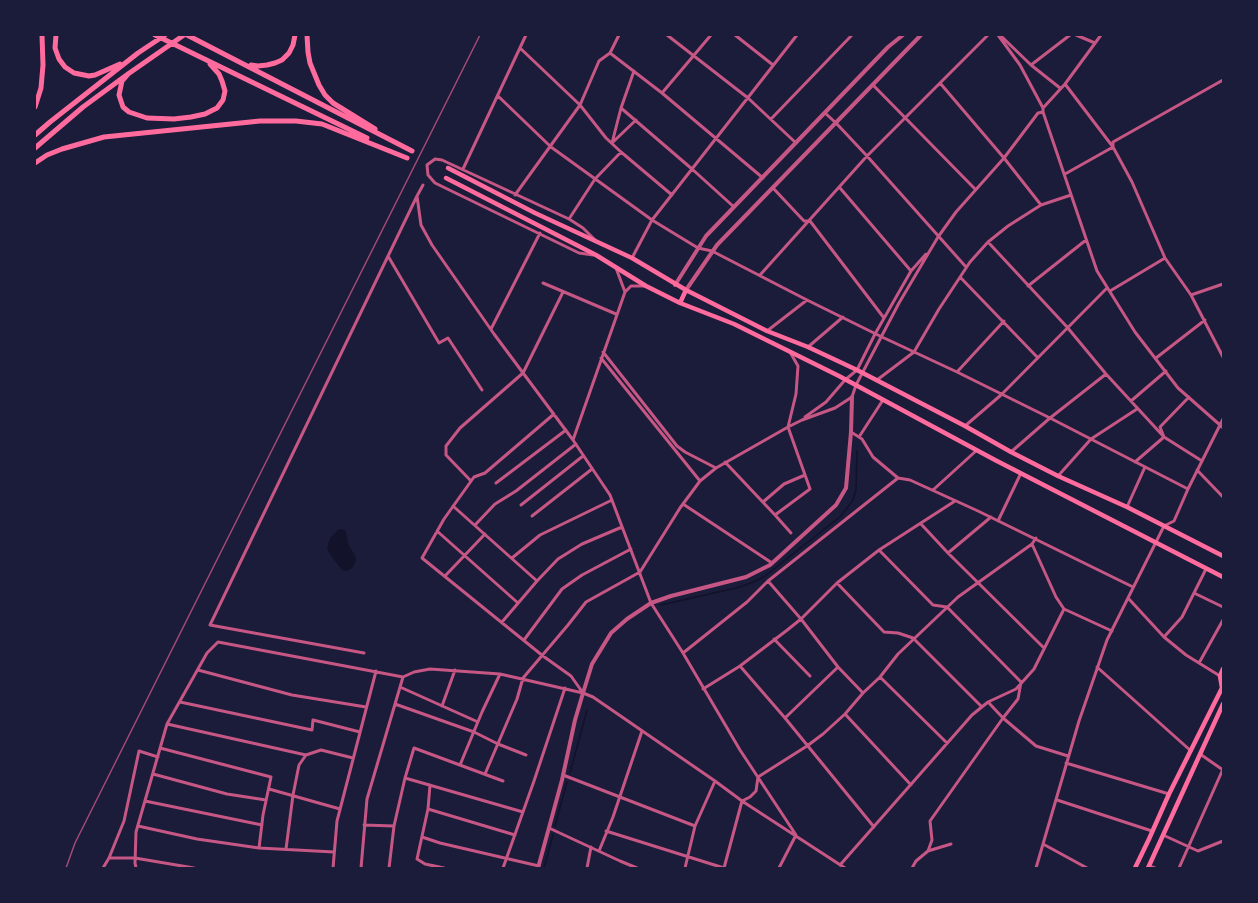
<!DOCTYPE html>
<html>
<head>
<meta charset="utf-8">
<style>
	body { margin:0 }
	#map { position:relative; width:1258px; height:903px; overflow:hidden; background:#1b1b3a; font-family:"Source Sans 3",sans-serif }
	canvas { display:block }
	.frame { position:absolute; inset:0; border:36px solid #1b1b3a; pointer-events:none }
</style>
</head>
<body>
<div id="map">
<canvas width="1258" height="903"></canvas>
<div class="frame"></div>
</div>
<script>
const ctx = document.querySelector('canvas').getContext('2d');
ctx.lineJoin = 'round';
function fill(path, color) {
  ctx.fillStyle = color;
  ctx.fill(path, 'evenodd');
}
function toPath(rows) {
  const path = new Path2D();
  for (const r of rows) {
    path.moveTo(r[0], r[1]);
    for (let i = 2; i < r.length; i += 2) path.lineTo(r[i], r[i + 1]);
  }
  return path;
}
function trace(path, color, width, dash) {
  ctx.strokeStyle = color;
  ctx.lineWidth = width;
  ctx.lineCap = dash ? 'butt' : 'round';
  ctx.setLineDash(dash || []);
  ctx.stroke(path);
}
fill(toPath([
	[339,529,345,530,349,546,355,555,356,560,353,567,347,571,342,570,333,559,327,548,330,538]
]), '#12122b');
trace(toPath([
	[661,605,740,587,756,581,765,576,841,516,853,500,856,490,857,451],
	[570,773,587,710],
	[555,826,567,782],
	[544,868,553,835]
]), '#12122b', 1.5);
trace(toPath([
	[667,35,748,98,796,143],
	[735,35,773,65],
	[998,35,1020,65,1043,108],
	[1076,35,1095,43],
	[1001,36,1031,65,1060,88],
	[520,48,580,105,606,138,621,152,672,195],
	[610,53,662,93,763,178],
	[1031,65,1070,35],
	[940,83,1004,158,1041,205],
	[1065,84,1113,147,1132,182,1165,258,1191,295,1223,357],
	[873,85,975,189],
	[662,93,711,35],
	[498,96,551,147,652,220,698,248,712,251,807,300,882,337,957,372,1050,418,1188,489],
	[621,108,634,71],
	[1043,112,1097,271,1135,332,1178,388,1220,425,1223,419],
	[825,113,836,123,867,156,966,267],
	[771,119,852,35],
	[613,142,636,120],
	[612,143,621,108,692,169,734,207],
	[463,169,526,35],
	[1065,174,1113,147,1113,142,1223,80],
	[423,185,417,196,421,225,432,245,494,334,573,440,610,495,651,603,683,653,740,750,796,835,779,868],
	[773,188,804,221,810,221,884,318],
	[840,188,911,271],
	[515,195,580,105,599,61,610,53,619,35],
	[569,219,595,179,621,152],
	[988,242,1067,327,1106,374,1164,437,1202,461],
	[593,255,579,253,435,183,428,175,427,165,435,159,442,160,569,219,583,228,595,240],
	[388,256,439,343,448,338,482,390],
	[632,258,652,220,797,35],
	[616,268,625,292],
	[760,275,867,156,988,35],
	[960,277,1038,358],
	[543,283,616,314],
	[1028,286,1086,240],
	[1110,291,1165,258],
	[1191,295,1223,284],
	[491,329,540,233],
	[767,331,807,300],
	[808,347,843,317],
	[603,352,677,446,685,452,716,468],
	[601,358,700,481],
	[1156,358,1205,320],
	[957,372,1004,321],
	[877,380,914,352,939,309,970,262,988,242,1008,226,1041,205,1071,195],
	[1131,401,1166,371],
	[554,414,485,473,474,477,444,519,422,558,543,656,571,676,583,693],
	[805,417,826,402,845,380,857,370,875,334,911,271,926,254],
	[965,426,1001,395,1107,288],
	[851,432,862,439,873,457,898,478],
	[859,437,883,400],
	[573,440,625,292,631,286,646,286],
	[1011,452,1050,418,1106,374],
	[725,462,775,515,810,489,788,427,796,394,798,366,790,352],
	[1135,462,1164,437,1160,427,1189,397],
	[1197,470,1223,497],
	[1058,476,1091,439,1137,409],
	[471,481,446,455,446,446,460,428,523,373,563,292],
	[496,483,566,430],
	[933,490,977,450],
	[763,502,784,484,805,475],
	[683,504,772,563],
	[521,505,583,456],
	[453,506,537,581],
	[1127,507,1145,467],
	[775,515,791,533],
	[532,516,592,469],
	[998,521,1021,473],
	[921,524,948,553,1044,648],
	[475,525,495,504,516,491,576,444],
	[437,531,518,603],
	[1032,544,1056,597,1064,609,1112,631],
	[879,550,933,605,947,607,1021,682,1018,699,1003,718,930,821,932,840,928,851],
	[948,553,991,517],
	[512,558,540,535,612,500],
	[445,576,485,534],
	[768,581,801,619,838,667,863,693],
	[837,583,884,632,898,633,913,638,982,707],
	[1194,593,1223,607],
	[1128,598,1164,637,1186,655,1220,676],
	[502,622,537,581,558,559,582,544,622,527],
	[1164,637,1182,617,1206,569],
	[774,639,810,676],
	[524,640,562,589,582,575,631,549],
	[364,653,210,625,417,196],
	[683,653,747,602,768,581,898,478,910,480,978,511,1133,587],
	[1199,663,1223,620],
	[740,666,785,718,874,827],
	[1097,667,1191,751],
	[198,670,292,695,366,707],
	[880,677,947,743],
	[400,687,478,722],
	[703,689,740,666,786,631,801,619,837,583,879,550,955,501],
	[180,702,312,730,313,720,360,732],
	[988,702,1003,718,1036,746,1068,756],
	[395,704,474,732,498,744,526,755],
	[442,706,455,670],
	[845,714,911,785],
	[785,718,838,667],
	[167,724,306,755],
	[160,748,271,777,263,815,259,848],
	[1200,754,1223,770],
	[1066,763,1169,794],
	[460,765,482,712,500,674],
	[153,774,227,794,266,800],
	[485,774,517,699,523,678,568,625,586,602,640,572,680,508,700,481,716,468,788,427,802,420,835,408,852,397,856,385,899,303,938,237,956,212,1004,158,1038,113,1043,112,1043,108,1065,84,1101,35],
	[563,775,695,826],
	[405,778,414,748,503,781],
	[430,785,428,809,417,859,425,864,444,868],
	[269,789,340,809],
	[1057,800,1152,831],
	[145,801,262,825],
	[428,809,515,835],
	[364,825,394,826,405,778,523,812],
	[138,826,197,839,259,848,334,852],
	[549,828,620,861,637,868],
	[606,831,724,868],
	[1163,835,1198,851,1223,841],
	[422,837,440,843,539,866],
	[1043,844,1087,868],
	[286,849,293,795,299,765,306,755,321,750,353,758],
	[599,851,613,817,642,731],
	[109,858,135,858,194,868],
	[840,865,972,715,988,702,1016,689,1034,669,1064,609],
	[1149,866,1155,868],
	[103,868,109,858,124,821,139,751,158,757],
	[136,868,135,863,136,832,167,724,207,653,218,642,403,677,414,672,430,669,500,674,583,693,593,697,715,781,742,801,845,868],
	[333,868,337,821,376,671],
	[361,868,367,799,403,677],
	[389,868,394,826],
	[503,868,534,781,565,688],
	[587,868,591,847],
	[685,868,695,826,715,781],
	[724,868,742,801,750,797,756,791,758,777,807,746,823,734,845,714,863,693,880,677,898,654,958,597,1032,544,1036,538],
	[912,868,916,861,928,851,951,844],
	[1036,868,1079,721,1107,640,1164,526,1174,521,1188,489,1220,425,1223,428],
	[1179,868,1223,769]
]), '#c65784', 3);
trace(toPath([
	[675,285,706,236,888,47,903,35],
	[686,290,717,245,921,35],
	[538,868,562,780,575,720,583,693,592,664,611,633,627,619,651,603,671,596,746,577,770,565,836,505,846,488,851,432,852,397]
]), '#c65784', 4);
trace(toPath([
	[448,168,535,213,632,258,686,290,767,331,808,347,857,370,965,426,1011,452,1058,476,1127,507,1223,556],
	[446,178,596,255,646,286,680,303,734,324,839,376,995,460,1223,577],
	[680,303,686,290],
	[1222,688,1220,676,1223,669],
	[1135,868,1149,839,1169,794,1223,686],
	[1148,868,1223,704]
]), '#ff6b9d', 4.5);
trace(toPath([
	[56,35,55,48,59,59,65,67,74,73,89,76,95,75,120,64],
	[155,35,367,138],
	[187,35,412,151],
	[307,35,308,52,310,63,319,85,325,95,333,103,375,129],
	[251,65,258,66,267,65,275,63,282,60,289,53,293,45,295,35],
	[128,74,122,81,119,95,123,107,129,112,147,118,174,119,191,117,205,114,217,108,223,100,225,91,222,81,219,74,210,64],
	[35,107,41,88,43,65,42,35],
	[35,135,50,122,138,53,165,35],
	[35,148,83,107,128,74,184,35],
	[35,163,47,155,62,149,104,137,260,121,296,121,322,124,407,158]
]), '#ff6b9d', 5);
trace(toPath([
	[66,868,75,843,480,35]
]), '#a44b75', 1.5);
</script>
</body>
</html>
